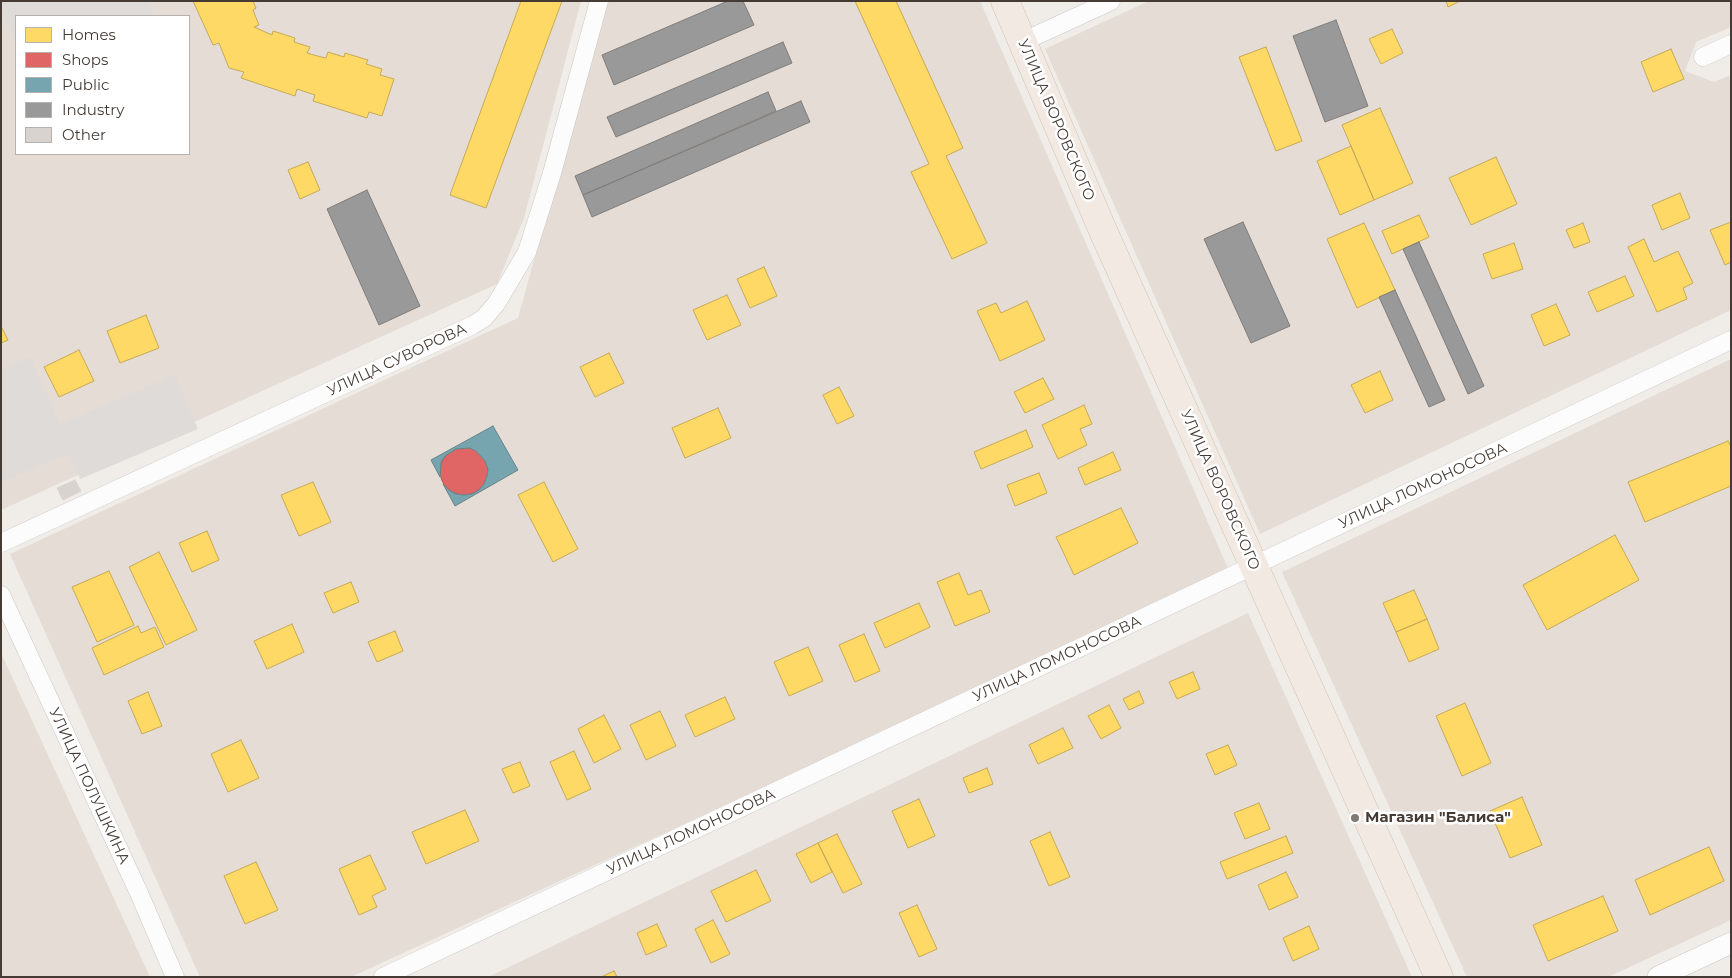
<!DOCTYPE html>
<html>
<head>
<meta charset="utf-8">
<style>
	body { margin:0 }
	#map { position:relative; width:1732px; height:978px; overflow:hidden; background:#f0ece8; font-family:Montserrat,sans-serif }
	canvas { display:block }
	.frame { position:absolute; inset:0; border:2px solid #453b34; pointer-events:none }
	.legend { position:absolute; left:15px; top:15px; width:175px; height:140px; box-sizing:border-box; background:#fff; border:1px solid #b5b1ae; margin:0; padding:6px 9px; list-style:none; font-size:15px; color:#453b34 }
	.legend li { display:flex; align-items:center; gap:10px; height:25px }
	.legend b { width:25px; border:1px solid #b5b1ae }
</style>
</head>
<body>
<div id="map">
<canvas width="1732" height="978"></canvas>
<div class="frame"></div>
<ul class="legend">
<li><b style="height:14px;background:#ffd966"></b>Homes</li>
<li><b style="height:14px;background:#e06666"></b>Shops</li>
<li><b style="height:14px;background:#76a5af"></b>Public</li>
<li><b style="height:14px;background:#999"></b>Industry</li>
<li><b style="height:14px;background:#d8d3cf"></b>Other</li>
</ul>
</div>
<script>
const ctx = document.querySelector('canvas').getContext('2d');
ctx.lineJoin = 'round';
function fill(path, color) {
  ctx.fillStyle = color;
  ctx.fill(path, 'evenodd');
}
function toPath(rows) {
  const path = new Path2D();
  for (const r of rows) {
    if (r.length === 3) {
      path.moveTo(r[0] + r[2], r[1]);
      path.arc(r[0], r[1], r[2], 0, 2 * Math.PI);
      continue;
    }
    path.moveTo(r[0], r[1]);
    for (let i = 2; i < r.length; i += 2) path.lineTo(r[i], r[i + 1]);
  }
  return path;
}
function trace(path, color, width, dash) {
  ctx.strokeStyle = color;
  ctx.lineWidth = width;
  ctx.lineCap = dash ? 'butt' : 'round';
  ctx.setLineDash(dash || []);
  ctx.stroke(path);
}
function drawText(font, color, halo, rows, align = 'center') {
  ctx.font = font + ' Montserrat,sans-serif';
  ctx.lineWidth = 5;
  ctx.setLineDash([]);
  ctx.textBaseline = 'middle';
  ctx.strokeStyle = halo;
  ctx.fillStyle = color;
  for (const [text, x, y, turn = 0] of rows) {
    ctx.save();
    ctx.translate(x, y);
    ctx.rotate((+turn || 0) * Math.PI / 180);
    ctx.textAlign = isNaN(turn) ? turn : align;
    if (halo) ctx.strokeText(text, 0, 0);
    ctx.fillText(text, 0, 0);
    ctx.restore();
  }
}
fill(toPath([
	[1,1,581,1,524,218,497,284,1,510],
	[16,16,189,16,189,154,16,154],
	[606,1,980,1,1230,573,351,977,200,977,10,554,518,318],
	[1149,1,1731,1,1731,27,1696,42,1685,71,1714,82,1731,75,1731,310,1260,534,1045,49],
	[1731,359,1731,920,1608,977,1467,977,1282,572],
	[1248,613,1412,977,488,977],
	[1,653,150,977,1,977]
]), '#e4dcd5');
fill(toPath([
	[1,1,147,1,154,16,16,16,16,41,1,9],
	[30,357,60,424,175,375,198,429,80,479,69,454,1,482,1,369]
]), '#dfdbd8');
const homes = toPath([
	[193,1,253,1,256,8,253,10,259,25,254,27,272,35,273,31,295,38,294,42,310,47,307,53,321,57,326,58,328,52,344,57,345,53,368,60,366,64,382,69,380,75,394,79,382,116,369,112,367,118,313,101,315,95,297,89,295,96,241,78,244,72,229,68,219,43,213,45,193,1],
	[521,1,562,1,486,208,450,195,521,1],
	[855,1,896,1,963,148,946,156,987,243,952,259,911,172,929,164,855,1],
	[1446,1,1460,1,1448,7,1446,1],
	[1392,29,1403,53,1381,64,1369,39,1392,29],
	[1266,47,1302,141,1276,151,1239,57,1266,47],
	[1671,49,1684,79,1653,92,1641,62,1671,49],
	[1380,108,1413,183,1374,200,1342,125,1380,108],
	[1351,146,1374,200,1340,215,1317,161,1351,146],
	[1496,157,1517,204,1471,225,1449,178,1496,157],
	[308,162,320,190,300,199,288,170,308,162],
	[1680,193,1690,218,1662,230,1652,205,1680,193],
	[1419,215,1429,237,1392,254,1382,231,1419,215],
	[1731,222,1731,262,1725,265,1710,230,1731,222],
	[1364,223,1395,290,1357,308,1327,239,1364,223],
	[1583,223,1590,242,1574,248,1566,230,1583,223],
	[1644,239,1654,262,1678,251,1693,283,1683,288,1687,299,1657,312,1628,247,1644,239],
	[1514,243,1523,269,1492,279,1483,254,1514,243],
	[764,267,777,296,750,308,737,279,764,267],
	[1625,276,1634,296,1597,312,1588,292,1625,276],
	[727,295,741,325,707,340,693,310,727,295],
	[1027,301,1045,340,1000,361,977,311,996,303,1001,313,1027,301],
	[1556,304,1570,335,1544,346,1531,315,1556,304],
	[146,315,159,348,120,363,107,331,146,315],
	[1,326,8,340,1,343,1,326],
	[79,350,94,381,59,397,44,367,79,350],
	[609,353,624,383,595,397,580,367,609,353],
	[1380,371,1393,400,1365,413,1351,385,1380,371],
	[1043,378,1054,399,1025,413,1014,392,1043,378],
	[839,387,854,416,837,424,823,395,839,387],
	[1084,405,1092,424,1080,429,1087,445,1058,459,1042,425,1084,405],
	[718,408,731,438,685,458,672,428,718,408],
	[1026,430,1033,447,981,469,974,452,1026,430],
	[1728,441,1731,447,1731,486,1645,522,1628,482,1728,441],
	[1113,452,1121,470,1085,485,1078,468,1113,452],
	[1039,473,1047,493,1015,506,1007,485,1039,473],
	[313,482,331,522,299,536,281,495,313,482],
	[544,482,578,549,553,562,518,495,544,482],
	[1121,508,1138,543,1074,575,1056,537,1121,508],
	[207,531,219,560,192,572,179,543,207,531],
	[1615,535,1639,580,1547,630,1523,585,1615,535],
	[159,552,197,630,166,645,129,567,159,552],
	[109,571,134,625,97,642,72,587,109,571],
	[959,573,968,595,981,590,990,612,955,626,937,582,959,573],
	[351,582,359,602,333,613,324,593,351,582],
	[1414,590,1427,619,1396,632,1383,603,1414,590],
	[919,603,930,627,885,648,874,623,919,603],
	[1427,619,1439,649,1409,662,1396,632,1427,619],
	[292,624,304,652,267,669,254,641,292,624],
	[138,626,141,633,155,627,164,647,104,675,92,648,138,626],
	[395,631,403,651,377,662,368,642,395,631],
	[864,634,880,671,855,682,839,645,864,634],
	[808,647,823,681,789,696,774,662,808,647],
	[1193,672,1200,689,1177,699,1169,682,1193,672],
	[1139,691,1144,703,1129,710,1123,699,1139,691],
	[148,692,162,726,142,734,128,701,148,692],
	[725,697,735,719,695,737,685,715,725,697],
	[1465,703,1491,763,1462,776,1436,716,1465,703],
	[1109,705,1121,728,1101,739,1088,716,1109,705],
	[660,711,676,746,646,760,630,725,660,711],
	[604,715,621,749,594,763,578,729,604,715],
	[1063,728,1073,748,1038,764,1029,745,1063,728],
	[241,740,259,778,228,792,211,754,241,740],
	[1228,745,1237,765,1215,775,1206,754,1228,745],
	[574,751,591,789,567,800,550,762,574,751],
	[520,762,530,786,513,793,502,769,520,762],
	[987,768,993,784,969,793,963,778,987,768],
	[1522,797,1542,845,1510,858,1490,811,1522,797],
	[919,799,935,836,908,848,892,811,919,799],
	[1259,803,1270,829,1245,839,1234,813,1259,803],
	[465,810,479,841,426,864,412,832,465,810],
	[1050,832,1070,877,1049,886,1030,841,1050,832],
	[837,834,862,884,843,893,818,843,837,834],
	[1286,836,1293,853,1227,879,1220,862,1286,836],
	[818,843,832,872,811,883,796,854,818,843],
	[1709,847,1724,881,1650,915,1635,880,1709,847],
	[370,855,386,889,372,896,377,907,359,915,339,869,370,855],
	[256,862,278,910,245,924,224,876,256,862],
	[756,870,771,901,726,922,711,891,756,870],
	[1286,872,1298,897,1269,910,1258,885,1286,872],
	[1603,896,1618,931,1548,961,1533,925,1603,896],
	[917,905,937,949,919,957,899,913,917,905],
	[713,920,730,954,711,963,695,929,713,920],
	[657,924,667,946,646,955,637,933,657,924],
	[1309,926,1319,949,1293,961,1283,938,1309,926],
	[614,971,617,977,601,977,614,971]
]);
fill(homes, '#ffd966');
trace(homes, '#c7aa57', 1);
const shops = toPath([
	[464,471,24]
]);
fill(shops, '#e06666');
trace(shops, '#b25957', 1);
const public = toPath([
	[493,426,518,470,455,506,443,484,449,490,456,494,464,495,472,494,479,490,484,484,487,476,488,469,485,461,476,451,470,448,456,449,445,456,441,462,440,477,431,460,493,426]
]);
fill(public, '#76a5af');
trace(public, '#67858a', 1);
const industry = toPath([
	[728,1,743,1,754,25,614,85,602,55,728,1],
	[1336,20,1368,106,1325,122,1293,36,1336,20],
	[783,42,792,63,616,137,607,117,783,42],
	[768,92,776,111,583,195,575,176,768,92],
	[801,101,810,122,592,217,583,195,801,101],
	[367,190,420,306,379,325,327,209,367,190],
	[1243,222,1290,326,1251,343,1204,239,1243,222],
	[1419,242,1484,386,1468,394,1403,249,1419,242],
	[1395,290,1445,400,1429,407,1379,297,1395,290]
]);
fill(industry, '#999');
trace(industry, '#807d7b', 1);
const building = toPath([
	[75,480,81,491,63,500,57,488,75,480]
]);
fill(building, '#d8d3cf');
trace(building, '#d8d2ce', 1);
const minor = toPath([
	[1022,42,1111,1],
	[1703,57,1731,44],
	[1,543,473,325,484,318,496,304,527,252,552,173,599,1],
	[1,595,139,893,175,977],
	[383,977,1731,340]
]);
const tertiary = toPath([
	[1658,977,1731,943]
]);
const primary = toPath([
	[1005,1,1104,233,1439,977]
]);
trace(minor, '#ccc8c4', 19);
trace(tertiary, '#ccc8c4', 22);
trace(primary, '#d2c3b5', 29);
trace(minor, '#fdfcfc', 18);
trace(tertiary, '#fdfcfc', 21);
trace(primary, '#f1e9e2', 28);
for (const [x, y, r, color] of [
	[1355,818,5,"#817973"]
]) {
  const dot = new Path2D();
  dot.arc(x, y, r, 0, 2 * Math.PI);
  ctx.fillStyle = color;
  ctx.fill(dot);
  trace(dot, '#fff', 2);
}
drawText('15px', '#453b34', '#fff', [
	["УЛИЦА ВОРОВСКОГО",1056,120,67],
	["УЛИЦА СУВОРОВА",397,360,-25],
	["УЛИЦА ЛОМОНОСОВА",1423,486,-25],
	["УЛИЦА ВОРОВСКОГО",1220,490,66],
	["УЛИЦА ЛОМОНОСОВА",1057,659,-25],
	["УЛИЦА ПОЛУШКИНА",89,786,65],
	["УЛИЦА ЛОМОНОСОВА",691,832,-25]
]);
drawText('bold 15px', '#453b34', '#fff', [
	["Магазин \"Балиса\"",1365,818]
], 'left');
</script>
</body>
</html>
